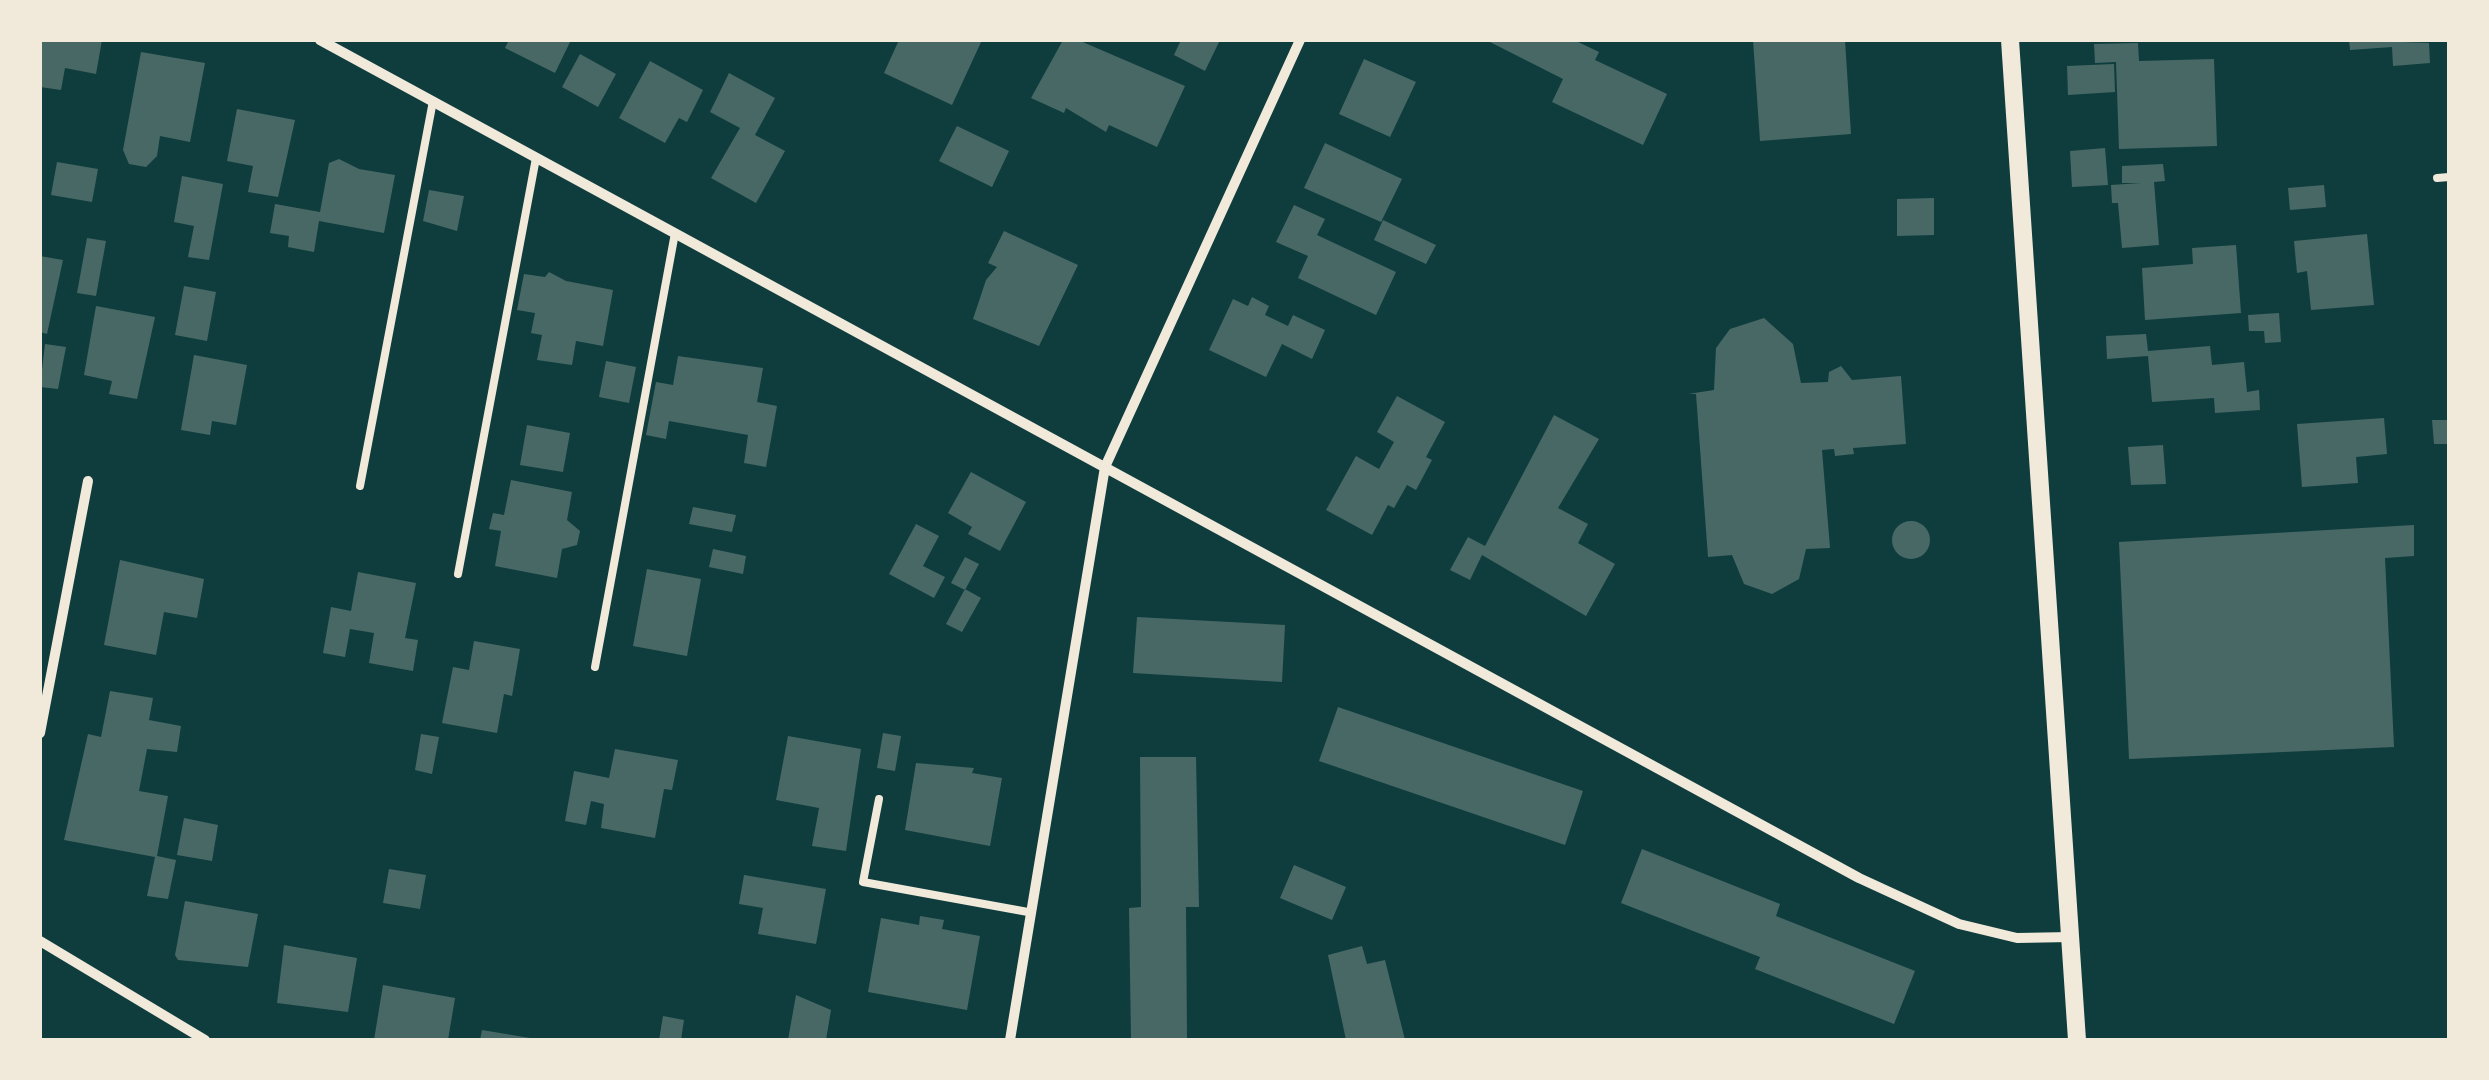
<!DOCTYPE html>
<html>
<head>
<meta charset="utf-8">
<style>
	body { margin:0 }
	#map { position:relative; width:2489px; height:1080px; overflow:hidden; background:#0f3d3e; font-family:"Noto Sans",sans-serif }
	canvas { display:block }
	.frame { position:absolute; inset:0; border:42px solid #f1e9da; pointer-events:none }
</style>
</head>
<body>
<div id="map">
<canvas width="2489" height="1080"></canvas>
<div class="frame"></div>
</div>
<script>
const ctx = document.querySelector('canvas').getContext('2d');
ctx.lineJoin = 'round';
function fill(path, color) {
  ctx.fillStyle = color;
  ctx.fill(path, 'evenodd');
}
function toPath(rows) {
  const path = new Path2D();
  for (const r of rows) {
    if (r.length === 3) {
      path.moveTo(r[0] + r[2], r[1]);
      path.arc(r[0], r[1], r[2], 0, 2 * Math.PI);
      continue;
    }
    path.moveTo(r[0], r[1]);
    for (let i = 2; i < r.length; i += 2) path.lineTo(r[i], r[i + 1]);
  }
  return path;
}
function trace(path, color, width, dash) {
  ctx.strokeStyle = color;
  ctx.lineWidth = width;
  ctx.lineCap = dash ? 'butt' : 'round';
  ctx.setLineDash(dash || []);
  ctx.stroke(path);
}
fill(toPath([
	[40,40,102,40,96,74,65,68,61,90,40,87],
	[509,40,571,40,555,73,505,48],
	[899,40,982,40,952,105,884,73],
	[1063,40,1078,40,1185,86,1157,147,1109,125,1106,132,1066,108,1064,113,1031,98],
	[1181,40,1220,40,1205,71,1174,55],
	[1486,40,1574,40,1599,52,1595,60,1667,94,1643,145,1552,102,1563,79],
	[1753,40,1845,40,1851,134,1760,141],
	[2349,40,2429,43,2430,63,2393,66,2392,47,2350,50],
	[2138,43,2139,61,2214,59,2217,146,2119,149,2116,62,2095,63,2094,44],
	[141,52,205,63,190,142,160,136,157,156,146,167,129,164,123,150],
	[580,54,616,74,598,107,562,87],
	[1364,59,1416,82,1390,137,1339,114],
	[650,61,703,90,687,122,679,118,665,143,619,118],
	[2114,64,2115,92,2068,95,2067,66],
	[729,73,775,98,755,135,785,151,756,203,711,178,740,128,710,112],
	[237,109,295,120,278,197,248,192,253,166,227,161],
	[957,126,1009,151,992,187,939,161],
	[1325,143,1402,179,1381,222,1304,188],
	[2105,148,2108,185,2072,187,2070,151],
	[339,159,359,169,395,175,384,233,319,221,314,252,288,247,289,236,270,233,275,204,320,212,329,163],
	[57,162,98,169,92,202,51,195],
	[2163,164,2165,181,2154,182,2159,245,2122,248,2118,203,2112,203,2111,185,2141,183,2122,183,2122,166],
	[182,176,223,184,209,260,188,257,194,226,174,222],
	[2324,185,2326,207,2290,210,2288,188],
	[429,190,464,196,457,231,423,221],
	[1934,198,1934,235,1897,236,1897,199],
	[1294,205,1325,219,1317,235,1396,272,1376,315,1298,278,1308,256,1276,242],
	[1383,220,1436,245,1426,264,1374,240],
	[1004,231,1078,265,1039,346,973,319,986,280,997,267,988,263],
	[2367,234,2374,305,2311,310,2307,271,2297,273,2294,241],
	[87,238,106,241,96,296,77,293],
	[2236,245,2241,313,2145,320,2142,268,2193,264,2192,248],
	[40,256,63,260,47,334,40,332],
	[549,272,566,281,613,290,603,346,576,341,572,365,537,360,542,335,531,333,535,313,517,310,524,274,545,277],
	[184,286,216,292,207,341,175,335],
	[1252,297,1269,306,1265,315,1288,326,1293,315,1325,330,1312,359,1282,344,1266,377,1209,350,1233,299,1248,306],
	[96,306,155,317,137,399,109,394,112,381,84,375],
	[2279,313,2281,342,2265,343,2264,331,2249,331,2248,315],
	[1764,318,1793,344,1801,383,1828,382,1829,372,1841,366,1852,380,1901,376,1906,444,1853,448,1854,454,1835,456,1834,449,1822,450,1830,548,1806,549,1799,579,1772,594,1744,584,1732,555,1708,557,1696,394,1688,394,1714,390,1716,348,1730,329],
	[2146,334,2148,351,2210,346,2212,365,2244,362,2247,392,2259,390,2260,410,2215,413,2214,398,2152,402,2148,356,2107,359,2106,336],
	[45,344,66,347,58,389,40,387],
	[194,355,247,365,236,425,212,421,210,435,181,430],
	[678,356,763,368,757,402,777,406,766,467,744,463,748,435,669,421,666,439,646,435,656,382,673,385],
	[606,361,636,367,629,403,599,397],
	[1397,396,1445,422,1426,457,1432,460,1416,490,1407,485,1394,508,1388,505,1372,535,1326,510,1356,456,1379,469,1394,442,1377,432],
	[1554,415,1599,439,1558,508,1588,524,1578,543,1615,564,1586,616,1482,555,1470,580,1450,570,1468,537,1485,546],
	[2384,418,2387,454,2356,457,2358,483,2302,487,2297,424],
	[2432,420,2449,420,2449,444,2434,444],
	[527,425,570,433,563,472,520,465],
	[2163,445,2166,484,2131,485,2128,447],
	[971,472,1026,502,1000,551,968,534,972,527,948,513],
	[511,480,572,492,567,520,580,531,577,545,562,549,557,578,495,566,501,531,489,529,493,513,504,515],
	[693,507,736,515,732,532,689,524],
	[1911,540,19],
	[916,524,939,536,923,566,945,577,934,598,889,574],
	[2414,525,2414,556,2385,558,2394,747,2129,759,2119,542],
	[713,549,746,556,743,574,709,567],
	[965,557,979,564,965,590,951,583],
	[120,560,204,579,197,618,164,612,156,655,104,645],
	[647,569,701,579,687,656,633,646],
	[358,572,416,583,405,638,418,640,413,671,369,663,374,633,350,629,345,657,323,653,331,607,351,611],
	[965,589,981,598,962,632,946,624],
	[1137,617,1285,625,1282,682,1133,673],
	[474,641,520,649,512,696,504,694,497,733,442,723,453,667,469,670],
	[110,691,153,698,149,720,181,726,177,752,147,749,139,791,168,796,157,856,176,860,168,899,147,896,155,857,64,840,88,734,101,737],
	[1338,707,1583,791,1565,845,1319,761],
	[883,733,901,736,895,771,877,768],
	[421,734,439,737,432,774,415,770],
	[788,736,861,749,846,851,812,846,819,808,776,800],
	[615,749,678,760,672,790,664,789,655,838,601,828,604,804,591,801,586,825,565,821,574,771,609,778],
	[1140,757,1196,757,1199,907,1186,907,1187,1040,1131,1040,1129,908,1141,907],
	[916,763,974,768,972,773,1002,778,990,846,905,830],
	[184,818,218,825,212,861,177,855],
	[1642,849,1780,904,1776,916,1915,971,1894,1024,1755,969,1760,957,1621,903],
	[1294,865,1346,887,1332,920,1280,898],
	[389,869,426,875,420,909,383,903],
	[744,875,826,889,816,944,758,934,763,908,739,904],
	[185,901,258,914,248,967,178,960,175,955],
	[920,916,944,920,942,929,980,936,967,1010,868,992,881,918,919,925],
	[284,945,357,958,348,1012,277,1003],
	[1362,946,1367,964,1385,960,1405,1040,1346,1040,1328,955],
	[383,985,455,998,448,1040,374,1040],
	[796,995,831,1010,826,1040,788,1040],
	[663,1016,684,1020,681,1040,659,1040],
	[482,1030,530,1038,530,1040,480,1040]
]), '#486865');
trace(toPath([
	[2437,178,2449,177],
	[360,486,433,101],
	[458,574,536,158],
	[595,667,675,233],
	[879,799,863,882,1028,912]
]), '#f1e9da', 8);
trace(toPath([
	[320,40,1859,878,1959,924,2017,938,2070,937],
	[40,733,88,481],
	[40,941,205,1040],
	[1010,1040,1105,467,1300,40]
]), '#f1e9da', 10);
trace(toPath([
	[2010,40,2077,1040]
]), '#f1e9da', 18);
</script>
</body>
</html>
